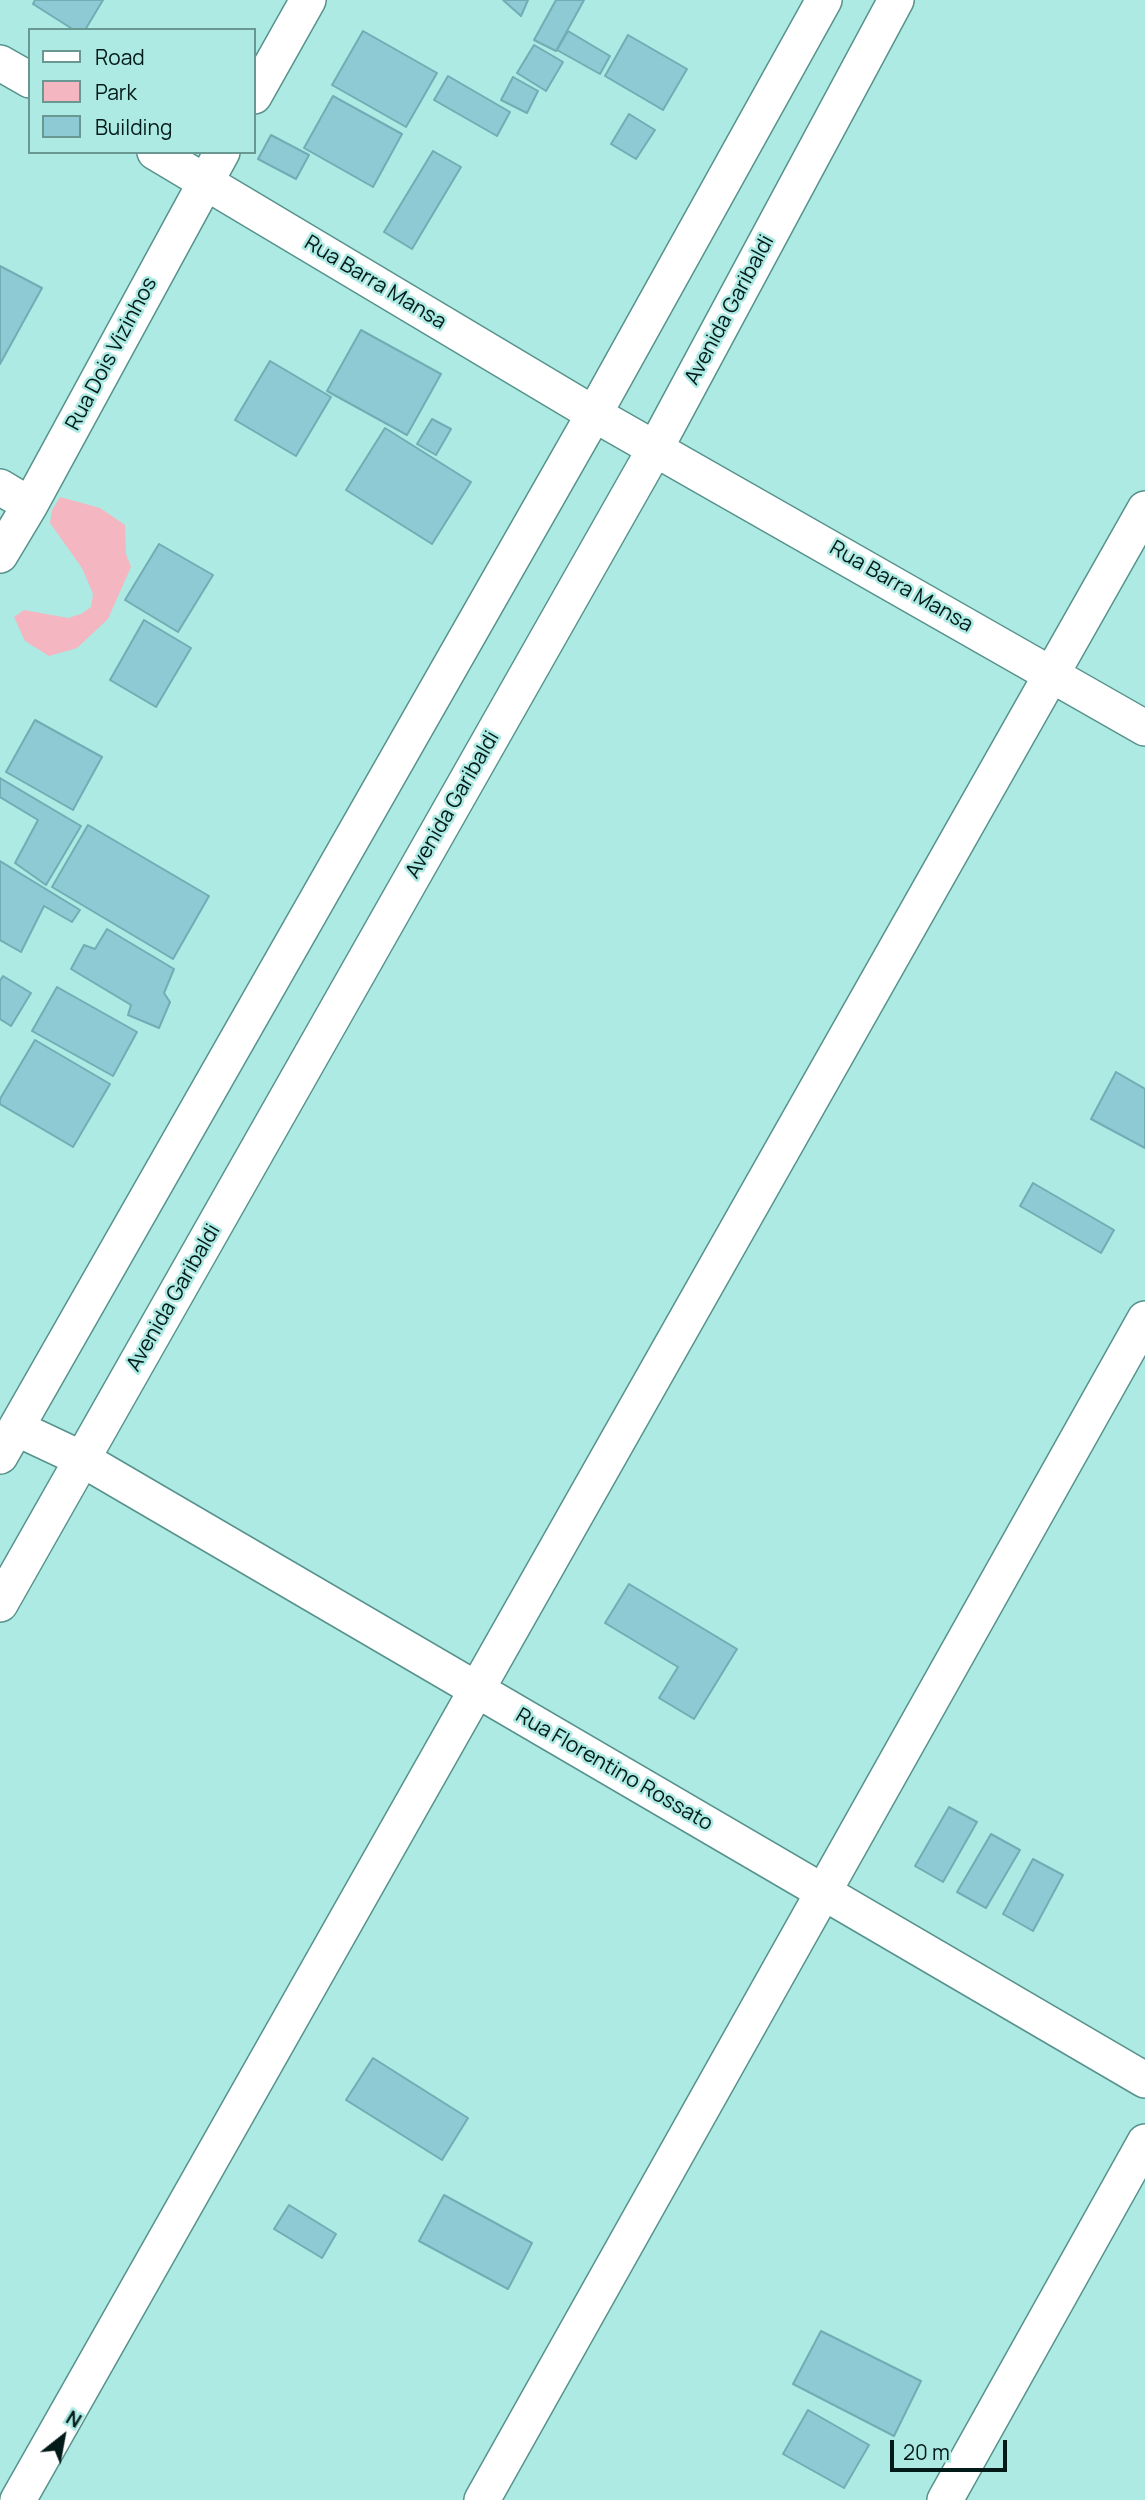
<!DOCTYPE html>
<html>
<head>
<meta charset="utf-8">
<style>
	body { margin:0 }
	#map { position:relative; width:1145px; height:2500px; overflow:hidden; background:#adeae3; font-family:Manrope,sans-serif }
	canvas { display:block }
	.legend { position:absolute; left:28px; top:28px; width:228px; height:126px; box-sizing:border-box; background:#adeae3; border:2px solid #699792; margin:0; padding:9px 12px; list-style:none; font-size:21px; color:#021a18 }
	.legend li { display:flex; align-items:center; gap:14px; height:35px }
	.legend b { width:35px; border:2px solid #699792 }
	.north { position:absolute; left:28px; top:2402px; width:70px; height:70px; -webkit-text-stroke:5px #adeae3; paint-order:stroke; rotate:31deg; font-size:19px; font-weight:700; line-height:28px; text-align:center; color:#021a18 }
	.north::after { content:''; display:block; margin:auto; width:24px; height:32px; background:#021a18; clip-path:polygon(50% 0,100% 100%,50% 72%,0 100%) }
	.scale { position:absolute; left:890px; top:2440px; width:117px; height:32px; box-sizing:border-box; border:4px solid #021a18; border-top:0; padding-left:9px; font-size:21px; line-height:24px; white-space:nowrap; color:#021a18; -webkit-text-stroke:5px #adeae3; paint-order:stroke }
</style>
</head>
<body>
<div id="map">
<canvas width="1145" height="2500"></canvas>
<ul class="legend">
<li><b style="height:9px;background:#fff"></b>Road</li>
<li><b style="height:19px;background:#f4b6c0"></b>Park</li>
<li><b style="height:19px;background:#8ecad3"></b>Building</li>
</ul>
<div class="north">N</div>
<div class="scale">20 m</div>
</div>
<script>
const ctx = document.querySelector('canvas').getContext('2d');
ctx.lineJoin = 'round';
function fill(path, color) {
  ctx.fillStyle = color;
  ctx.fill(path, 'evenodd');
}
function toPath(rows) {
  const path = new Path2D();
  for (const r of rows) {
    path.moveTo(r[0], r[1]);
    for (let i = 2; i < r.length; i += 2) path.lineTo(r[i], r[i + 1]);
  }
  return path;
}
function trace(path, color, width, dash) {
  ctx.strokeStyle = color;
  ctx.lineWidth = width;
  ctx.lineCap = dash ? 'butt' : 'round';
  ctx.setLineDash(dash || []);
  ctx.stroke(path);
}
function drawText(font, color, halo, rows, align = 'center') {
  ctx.font = font + ' Manrope,sans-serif';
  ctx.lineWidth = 5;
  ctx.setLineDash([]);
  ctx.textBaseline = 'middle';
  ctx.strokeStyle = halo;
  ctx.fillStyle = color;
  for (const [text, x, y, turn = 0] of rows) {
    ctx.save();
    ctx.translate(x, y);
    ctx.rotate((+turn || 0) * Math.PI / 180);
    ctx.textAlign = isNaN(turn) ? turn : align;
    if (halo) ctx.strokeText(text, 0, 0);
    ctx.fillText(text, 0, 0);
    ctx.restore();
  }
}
fill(toPath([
	[60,497,100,508,125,525,126,554,131,567,108,619,77,648,49,656,25,641,14,617,24,610,68,618,81,614,91,607,93,594,82,568,50,523,52,510]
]), '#f4b6c0');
const building = toPath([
	[35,0,103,0,85,30,74,30,33,4,35,0],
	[503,0,528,0,521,16,503,0],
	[556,0,584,0,556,51,534,40,556,0],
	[363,31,437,73,406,127,332,85,363,31],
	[568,31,610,56,600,74,557,50,568,31],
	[628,35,687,69,663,110,605,76,628,35],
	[534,45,563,62,546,91,517,73,534,45],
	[448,76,510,112,497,136,434,100,448,76],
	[513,77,538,91,527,113,501,100,513,77],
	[333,96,402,134,373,187,304,148,333,96],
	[629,114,655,130,636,159,611,144,629,114],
	[271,135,309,155,296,179,258,159,271,135],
	[433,151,461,167,412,249,384,232,433,151],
	[0,266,42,288,0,364,0,266],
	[361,330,441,374,407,435,327,391,361,330],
	[270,361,331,397,296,456,235,420,270,361],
	[432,419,451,429,436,455,417,444,432,419],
	[385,428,471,482,432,544,346,490,385,428],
	[159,544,213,575,178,632,125,600,159,544],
	[144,620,191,648,156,707,110,680,144,620],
	[35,720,102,757,73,810,6,772,35,720],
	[0,778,81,826,46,885,15,863,38,820,0,797,0,778],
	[88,825,209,896,173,959,52,887,88,825],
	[0,861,80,910,72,922,44,906,21,952,0,940,0,861],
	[107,929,174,969,164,993,170,1002,159,1028,128,1015,131,1005,71,969,84,945,95,949,107,929],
	[3,976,31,993,11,1026,0,1019,0,981,3,976],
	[57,987,137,1032,113,1076,32,1031,57,987],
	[35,1040,110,1084,73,1147,0,1104,0,1099,35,1040],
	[1116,1072,1145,1089,1145,1148,1091,1119,1116,1072],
	[1033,1183,1114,1230,1101,1253,1020,1206,1033,1183],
	[629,1584,737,1649,694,1719,659,1698,678,1667,605,1623,629,1584],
	[949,1807,977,1822,943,1882,915,1866,949,1807],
	[991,1834,1020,1850,986,1908,957,1892,991,1834],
	[1033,1859,1063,1875,1033,1931,1003,1914,1033,1859],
	[373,2058,468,2118,442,2160,346,2100,373,2058],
	[444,2195,532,2243,508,2289,419,2241,444,2195],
	[289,2205,336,2234,322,2258,274,2229,289,2205],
	[821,2331,921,2381,894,2436,793,2384,821,2331],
	[808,2410,869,2445,844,2488,783,2454,808,2410]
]);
fill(building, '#8ecad3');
trace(building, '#72acb5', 2);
const minor = toPath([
	[0,63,30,80],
	[254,96,308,0],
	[155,152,594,414,1145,728],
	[0,487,30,505],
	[0,555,30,505,222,152],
	[16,1428,82,1459,1145,2080],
	[0,1456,594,414,824,0],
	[0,1604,656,447,896,0],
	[18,2500,1145,509],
	[482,2500,1145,1319],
	[945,2500,1145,2142]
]);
trace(minor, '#57928c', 38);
trace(minor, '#fff', 35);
drawText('21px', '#021a18', '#adeae3', [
	["Rua Barra Mansa",375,283,31],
	["Avenida Garibaldi",730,310,-62],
	["Rua Dois Vizinhos",112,354,-62],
	["Rua Barra Mansa",901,587,30],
	["Avenida Garibaldi",453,805,-60],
	["Avenida Garibaldi",174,1298,-60],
	["Rua Florentino Rossato",614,1770,30]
]);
</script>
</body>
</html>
